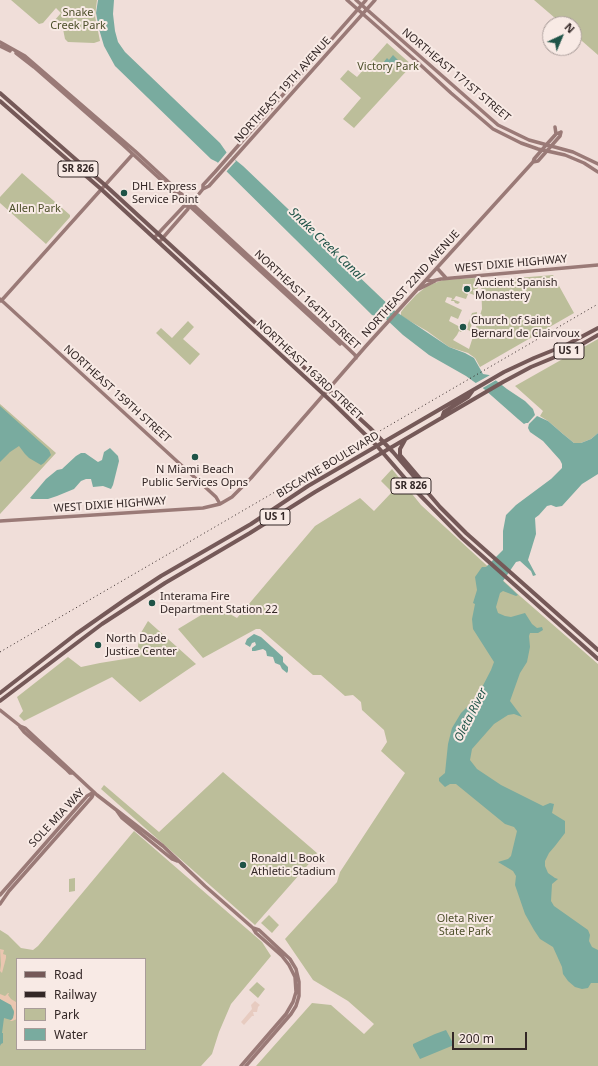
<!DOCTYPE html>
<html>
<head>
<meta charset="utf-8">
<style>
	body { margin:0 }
	#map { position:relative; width:598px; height:1066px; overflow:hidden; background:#f0ded9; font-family:"Noto Sans",sans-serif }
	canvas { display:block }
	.legend { position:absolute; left:16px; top:958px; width:130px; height:92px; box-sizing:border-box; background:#f8eae5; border:1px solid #a99c99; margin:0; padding:5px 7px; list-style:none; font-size:12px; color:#332726 }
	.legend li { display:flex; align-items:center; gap:8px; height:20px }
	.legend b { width:20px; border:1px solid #a99c99 }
	.north { position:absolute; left:542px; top:16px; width:40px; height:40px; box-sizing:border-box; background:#f8eae5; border:1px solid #a99c99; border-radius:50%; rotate:44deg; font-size:11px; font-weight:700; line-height:16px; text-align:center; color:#332726 }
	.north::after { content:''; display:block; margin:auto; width:14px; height:18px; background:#1e5347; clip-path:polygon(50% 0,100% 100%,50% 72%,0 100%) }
	.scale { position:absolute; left:452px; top:1032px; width:75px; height:18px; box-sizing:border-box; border:2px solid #332726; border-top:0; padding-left:5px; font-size:12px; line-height:14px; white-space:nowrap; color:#332726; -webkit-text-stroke:3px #f8eae5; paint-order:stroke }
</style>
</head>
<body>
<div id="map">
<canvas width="598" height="1066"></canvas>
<ul class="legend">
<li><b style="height:5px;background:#755958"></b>Road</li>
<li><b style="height:5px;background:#332726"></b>Railway</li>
<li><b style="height:11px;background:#bcbe9a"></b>Park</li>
<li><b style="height:11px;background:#79ab9f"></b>Water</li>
</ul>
<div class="north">N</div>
<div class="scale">200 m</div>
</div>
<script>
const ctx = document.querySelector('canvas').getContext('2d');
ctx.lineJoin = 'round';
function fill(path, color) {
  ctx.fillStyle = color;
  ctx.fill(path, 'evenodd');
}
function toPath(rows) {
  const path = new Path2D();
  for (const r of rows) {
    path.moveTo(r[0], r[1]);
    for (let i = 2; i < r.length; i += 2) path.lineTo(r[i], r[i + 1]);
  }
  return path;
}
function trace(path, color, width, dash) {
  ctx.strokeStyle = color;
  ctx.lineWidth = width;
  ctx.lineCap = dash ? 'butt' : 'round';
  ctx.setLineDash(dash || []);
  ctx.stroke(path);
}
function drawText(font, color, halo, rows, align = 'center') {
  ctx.font = font + ' "Noto Sans",sans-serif';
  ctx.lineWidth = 4;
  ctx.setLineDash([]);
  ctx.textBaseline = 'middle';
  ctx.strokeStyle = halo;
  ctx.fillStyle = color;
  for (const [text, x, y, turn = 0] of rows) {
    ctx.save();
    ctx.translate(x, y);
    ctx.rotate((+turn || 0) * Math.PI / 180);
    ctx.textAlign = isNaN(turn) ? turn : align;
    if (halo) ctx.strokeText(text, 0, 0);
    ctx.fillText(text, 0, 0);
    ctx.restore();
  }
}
fill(toPath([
	[11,0,97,0,95,16,100,41,94,43,68,42,65,39,63,29,54,21,61,13,56,8,43,23,39,24],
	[534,0,598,0,598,55,574,34,574,24,562,24],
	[387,43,412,65,354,128,343,119,361,98,340,79,348,70,357,77],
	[22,173,70,215,70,217,46,244,0,203,0,197],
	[553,275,574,313,480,367,475,358,468,353,449,347,427,331,401,316,401,312,404,308,416,295,427,286,443,280,475,278,478,286,476,296,474,295,474,290,473,290,474,295,469,293,468,291,472,291,471,284,463,284,462,291,468,294,466,299,456,296,454,299,452,299,460,302,458,304,455,303,454,301,451,301,452,298,447,297,445,302,462,310,458,319,451,316,449,321,460,327,459,330,462,331,461,332,459,331,457,335,453,340,469,349,482,309,481,281],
	[477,312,475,324,472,323,470,331,466,329,472,313],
	[188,321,194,327,183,339,200,354,190,365,156,333,161,328,172,338],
	[598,339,598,433,591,439,581,443,574,443,563,434,548,421,540,416,543,411,515,386],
	[0,404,56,453,0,514],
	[392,469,421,505,520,596,598,664,598,1066,256,1066,312,1003,331,1005,364,1034,374,1024,348,1001,313,980,285,939,337,882,340,872,405,773,381,751,387,742,384,730,362,710,361,702,353,695,345,696,321,675,313,675,260,629,256,629,203,658,178,629,216,606,237,618,315,526,360,498,374,511,392,492,381,481],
	[148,621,196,664,140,702,112,677,24,721,19,716,23,711,17,697,68,657,81,667,100,663,137,657,139,636],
	[223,772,317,853,314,858,255,925,101,789,104,785,159,832],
	[134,831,262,942,271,956,231,1004,219,1032,212,1054,201,1066,0,1066,0,930,8,935,21,948,33,950,38,946],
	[17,959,145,959,145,1049,17,1049],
	[75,878,75,891,69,892,69,879],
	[269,915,279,925,272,933,261,923],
	[257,982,265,989,258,998,249,990]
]), '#bcbe9a');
fill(toPath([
	[0,949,4,950,3,954,6,955,6,958,2,973,0,971,1,965],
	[8,993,9,993,8,995,11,999,16,1002,17,1005,17,1019,12,1021,10,1021,12,1019,14,1014,14,1010,0,999,0,994,5,996]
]), '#eac6b0');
fill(toPath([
	[255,1001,260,1005,258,1007,257,1012,253,1012,254,1016,252,1016,244,1025,241,1022,252,1009,251,1005]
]), '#e7cbc0');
fill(toPath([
	[98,0,114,0,113,14,115,31,118,42,125,52,220,143,227,153,243,166,395,311,449,347,465,353,474,358,483,374,489,375,507,389,525,401,533,409,535,415,528,423,526,423,524,424,518,419,484,389,466,376,429,355,403,335,387,320,372,315,217,162,211,159,115,66,104,46,99,29,96,13],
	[393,55,398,60,385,73,380,69,384,65,383,63,387,58,389,60],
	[0,406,49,450,51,455,44,463,41,465,29,458,25,454,19,446,10,452,0,462],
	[537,416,548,421,563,434,574,443,581,443,591,439,598,433,598,474,582,484,562,506,556,507,551,505,547,506,539,515,535,518,536,534,528,560,536,575,533,576,531,571,520,561,516,562,503,581,518,595,516,596,503,591,500,593,496,607,498,613,505,616,511,617,525,613,532,624,537,628,542,627,543,630,538,633,530,633,529,636,530,647,527,662,520,673,510,701,522,717,514,714,508,715,494,724,472,749,470,760,477,769,501,785,543,806,550,803,554,804,552,813,565,821,565,833,555,846,549,853,545,861,545,866,548,873,555,878,558,879,552,884,551,901,554,906,588,930,590,935,589,941,592,947,598,950,598,983,591,983,588,988,582,989,575,987,568,981,563,974,562,967,553,947,540,939,534,930,525,914,515,885,516,876,513,871,498,862,508,859,511,856,517,831,514,827,505,824,456,784,450,784,445,787,439,781,439,778,445,773,448,744,452,728,461,713,477,697,491,670,494,662,473,629,472,619,475,604,473,603,477,590,475,577,482,567,486,567,503,550,503,531,506,515,516,505,551,479,562,468,562,464,560,460,543,441,530,432,528,428,529,424],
	[110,448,118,456,119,461,113,485,111,489,103,486,93,487,91,479,86,479,81,481,74,489,57,496,48,499,32,499,30,498,46,479,57,470,62,469,76,456,81,453,85,453,98,462,102,460,104,452],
	[254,634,261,637,283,657,283,662,288,667,288,671,287,673,282,669,280,665,275,663,273,657,267,656,266,651,263,649,255,651,252,651,252,648,256,645,255,642,252,643,250,647,245,644,247,639],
	[0,999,11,1005,14,1012,13,1018,11,1020,4,1018,2,1033,3,1033,3,1043,1,1044,0,1046],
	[446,1030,454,1045,420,1059,413,1046,413,1044,435,1034]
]), '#79ab9f');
fill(toPath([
	[227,152,236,161,226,172,217,164],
	[492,374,498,379,481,389,474,384]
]), '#f0ded9');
trace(toPath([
	[347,0,414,59,451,93,493,129,521,143,538,149,565,155,584,163,598,172],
	[356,0,498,125,529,140,573,152,598,164],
	[0,42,25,56,135,151,333,334,355,355,356,358],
	[0,46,10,51],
	[16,53,34,67,123,145,340,344],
	[555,127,556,134],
	[533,162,538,161,560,136,561,132],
	[203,189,209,186,375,0],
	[154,238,184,206,189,206],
	[161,240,188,209,189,206,203,189,203,185,215,172,366,0],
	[437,268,446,278],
	[426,280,432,281,441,279,598,265],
	[419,289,435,281],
	[0,299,216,497,220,504],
	[1,301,133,154],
	[0,521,203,508,220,504,232,497,251,478,366,346,533,162,534,159,547,144,556,134,561,132],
	[0,710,20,726,25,728,97,795,163,846,205,886,253,928,259,930,290,959,296,969,299,982,299,996,296,1006,291,1014,246,1066],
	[20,727,24,732,67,770,70,773,73,773],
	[117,811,122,818,172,859,177,861],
	[0,895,87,796,94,792],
	[0,904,9,891,92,797,94,792],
	[241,1066,286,1014,293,1002,296,992,295,977,289,965,282,956,256,933,253,928]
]), '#9a7a77', 3.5);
trace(toPath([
	[0,93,105,185,370,428,393,452,440,507,466,533,598,650],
	[0,101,101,189,332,402,377,446,416,491,462,538,598,659],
	[442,418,444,412,468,397,473,390],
	[405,440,400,449,400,455,429,489],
	[0,693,76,634,126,599,161,576,251,524,308,486,504,372,534,358,566,345,598,328],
	[0,701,102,624,165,583,250,533,315,492,503,382,531,367,572,350,598,335]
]), '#755958', 4);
trace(toPath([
	[0,652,598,304]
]), '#332726', 1, [1, 3]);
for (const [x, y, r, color] of [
	[124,193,4,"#1e5347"],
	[467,289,4,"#1e5347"],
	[463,327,4,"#1e5347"],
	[195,457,4,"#1e5347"],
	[152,603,4,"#1e5347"],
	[98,645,4,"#1e5347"],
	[243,865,4,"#1e5347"]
]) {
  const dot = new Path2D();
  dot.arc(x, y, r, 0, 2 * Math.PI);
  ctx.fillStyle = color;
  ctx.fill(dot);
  trace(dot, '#f8eae5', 1.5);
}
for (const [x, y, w] of [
	[78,169,40],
	[569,351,30],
	[411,486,40],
	[275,517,30]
]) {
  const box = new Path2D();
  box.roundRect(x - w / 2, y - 8, w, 16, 3);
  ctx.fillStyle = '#f8eae5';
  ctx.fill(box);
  trace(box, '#332726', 1);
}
drawText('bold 10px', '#332726', null, [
	["SR 826",78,169],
	["US 1",569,351],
	["SR 826",411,486],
	["US 1",275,517]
]);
drawText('11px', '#4d502b', '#f8eae5', [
	["Snake",78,13],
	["Creek Park",78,26],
	["Victory Park",388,67],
	["Allen Park",35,209],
	["Oleta River",465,919],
	["State Park",465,932]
]);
drawText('11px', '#332726', '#f8eae5', [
	["NORTHEAST 171ST STREET",456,75,40],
	["NORTHEAST 19TH AVENUE",283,90,-48],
	["WEST DIXIE HIGHWAY",511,264,-5],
	["NORTHEAST 22ND AVENUE",411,284,-48],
	["NORTHEAST 164TH STREET",307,300,43],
	["NORTHEAST 163RD STREET",309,370,43],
	["NORTHEAST 159TH STREET",117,394,42],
	["BISCAYNE BOULEVARD",328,465,-31],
	["WEST DIXIE HIGHWAY",110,505,-4],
	["SOLE MIA WAY",57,818,-47]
]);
drawText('11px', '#332726', '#f8eae5', [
	["DHL Express",132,187],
	["Service Point",132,200],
	["Ancient Spanish",475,283],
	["Monastery",475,296],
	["Church of Saint",471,321],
	["Bernard de Clairvoux",471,334],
	["N Miami Beach",195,470,"center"],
	["Public Services Opns",195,483,"center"],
	["Interama Fire",160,597],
	["Department Station 22",160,610],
	["North Dade",106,639],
	["Justice Center",106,652],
	["Ronald L Book",251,859],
	["Athletic Stadium",251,872]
], 'left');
drawText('italic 12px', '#1e5347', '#f8eae5', [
	["Snake Creek Canal",326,244,44],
	["Oleta River",471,715,-63]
]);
</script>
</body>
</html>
